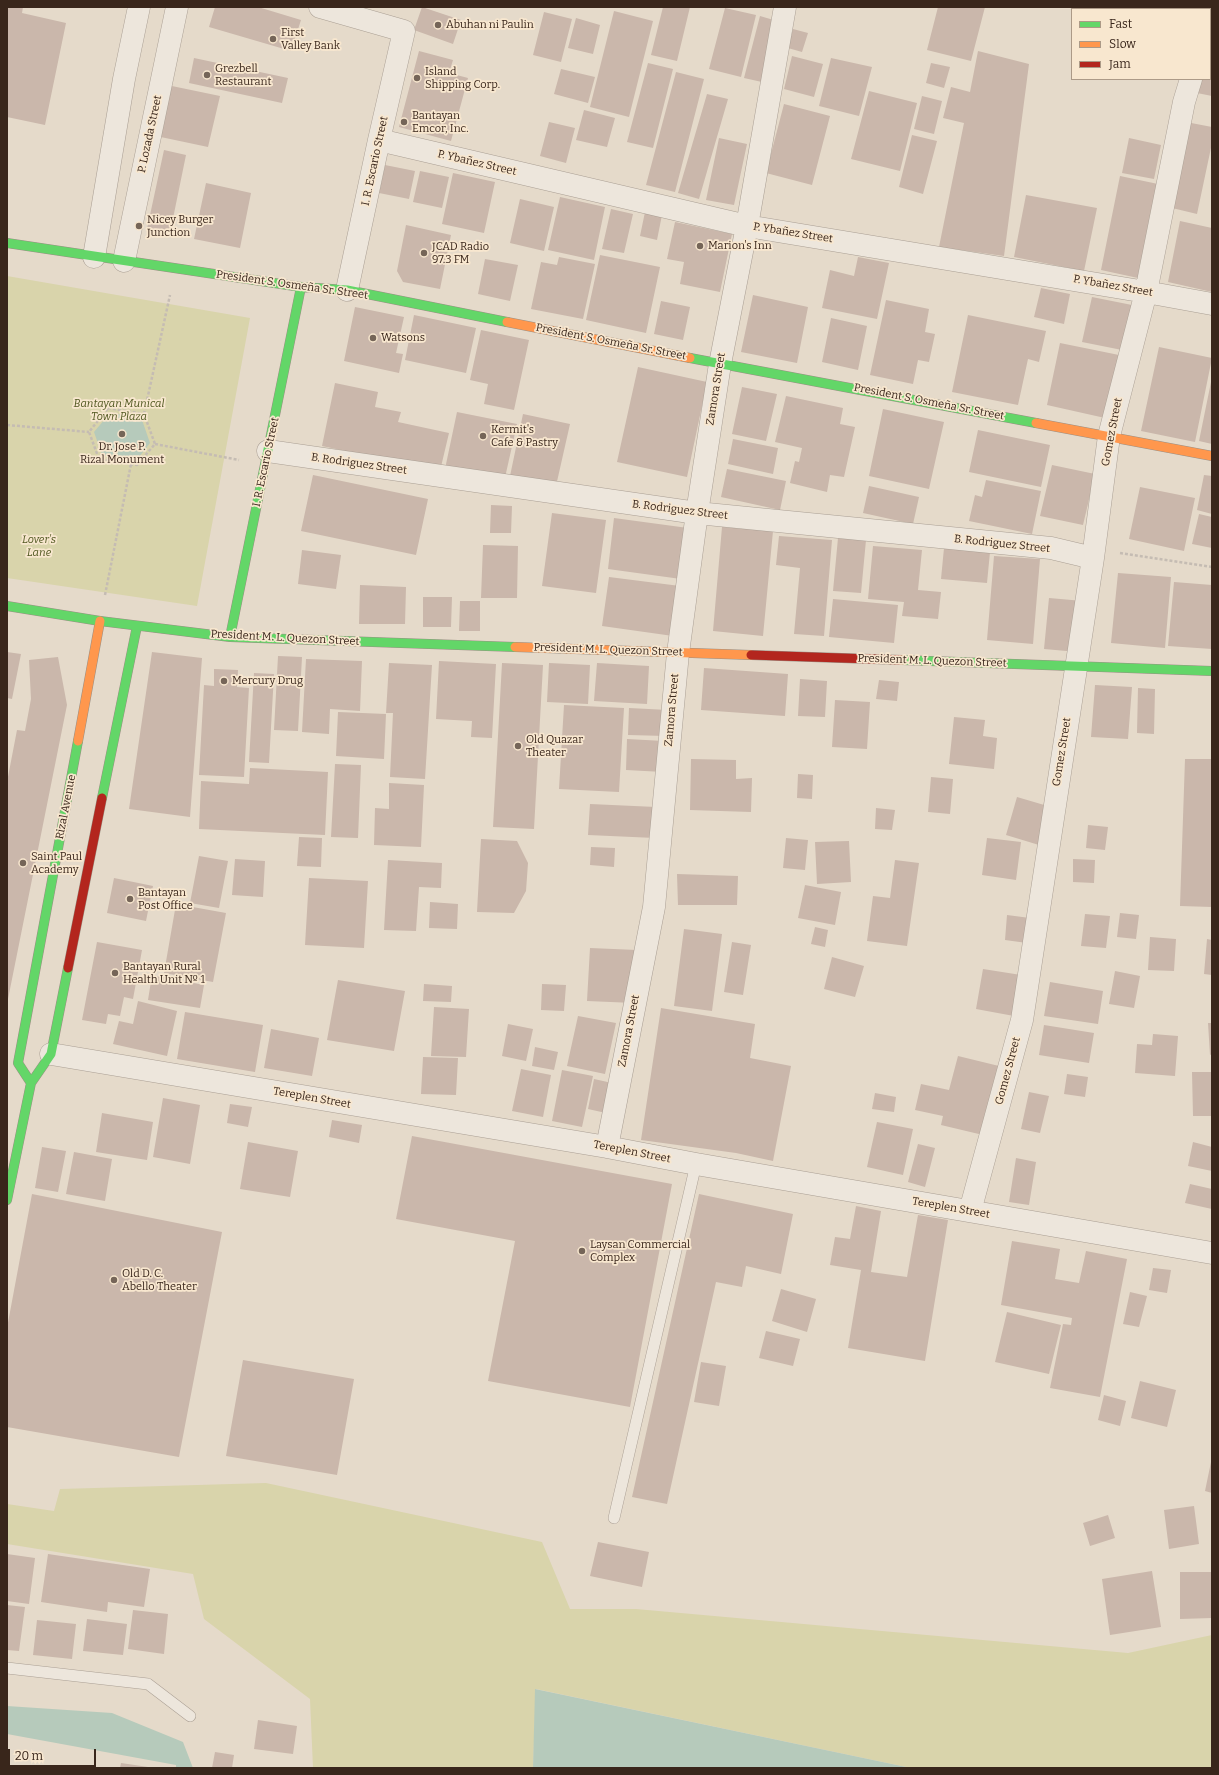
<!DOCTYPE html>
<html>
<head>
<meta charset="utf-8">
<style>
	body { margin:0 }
	#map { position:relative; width:1219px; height:1775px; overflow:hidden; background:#e5daca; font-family:Bitter,serif }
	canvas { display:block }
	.frame { position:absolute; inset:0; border:8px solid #39261b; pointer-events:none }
	.legend { position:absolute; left:1071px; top:8px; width:140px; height:72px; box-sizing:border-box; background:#f8e7cf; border:1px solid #ac9a87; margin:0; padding:5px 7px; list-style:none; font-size:12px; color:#39261b }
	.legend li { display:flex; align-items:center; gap:8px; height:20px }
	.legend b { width:20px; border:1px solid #ac9a87 }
	.scale { position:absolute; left:8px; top:1749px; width:88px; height:18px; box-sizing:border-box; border:2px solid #39261b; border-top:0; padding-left:5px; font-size:12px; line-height:14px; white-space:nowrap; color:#39261b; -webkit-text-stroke:3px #f8e7cf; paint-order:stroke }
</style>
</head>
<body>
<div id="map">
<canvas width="1219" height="1775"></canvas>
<div class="frame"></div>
<ul class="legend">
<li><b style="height:5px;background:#63d668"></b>Fast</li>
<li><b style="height:5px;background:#ff974d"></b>Slow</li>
<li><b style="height:5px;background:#b3261e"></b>Jam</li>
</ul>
<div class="scale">20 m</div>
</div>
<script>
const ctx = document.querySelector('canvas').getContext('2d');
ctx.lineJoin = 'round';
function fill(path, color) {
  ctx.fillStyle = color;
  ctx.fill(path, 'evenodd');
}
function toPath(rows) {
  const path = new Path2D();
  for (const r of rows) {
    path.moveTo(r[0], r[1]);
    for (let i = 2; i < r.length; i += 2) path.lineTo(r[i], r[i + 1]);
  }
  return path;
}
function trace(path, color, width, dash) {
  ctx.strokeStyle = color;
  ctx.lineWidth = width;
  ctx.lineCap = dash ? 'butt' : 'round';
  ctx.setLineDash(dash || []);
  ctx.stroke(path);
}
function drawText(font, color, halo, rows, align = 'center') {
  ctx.font = font + ' Bitter,serif';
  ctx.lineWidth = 3.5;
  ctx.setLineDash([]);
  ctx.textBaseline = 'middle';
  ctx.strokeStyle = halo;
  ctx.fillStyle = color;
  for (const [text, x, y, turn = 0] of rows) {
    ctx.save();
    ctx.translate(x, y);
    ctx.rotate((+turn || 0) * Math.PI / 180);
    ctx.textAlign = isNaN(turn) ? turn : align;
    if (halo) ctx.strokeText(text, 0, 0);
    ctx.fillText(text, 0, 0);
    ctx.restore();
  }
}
fill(toPath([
	[7,276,250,318,197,606,7,578],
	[266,1483,542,1542,570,1609,636,1609,1128,1653,1212,1635,1212,1768,911,1768,536,1689,533,1768,313,1768,310,1699,204,1619,193,1574,7,1544,7,1504,54,1511,60,1489]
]), '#d9d4ab');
fill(toPath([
	[110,413,141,417,150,443,136,461,102,455,94,432],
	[535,1689,911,1768,533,1768],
	[7,1706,112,1713,183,1742,193,1768,176,1768,176,1765,7,1734]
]), '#b6cabb');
fill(toPath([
	[7,7,23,7,22,13,66,23,45,125,7,117],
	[215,7,258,7,301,20,291,51,209,27],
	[422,7,461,20,453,44,414,30],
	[663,7,690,7,677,61,651,55],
	[938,7,985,7,971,61,927,50],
	[1174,7,1197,7,1197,9,1174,9],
	[725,8,756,15,741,77,709,69],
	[614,11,653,21,629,117,590,107],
	[544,12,572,19,561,62,533,55],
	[760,16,777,21,762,82,744,78],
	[576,18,600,25,593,54,568,48],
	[793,29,808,33,802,52,788,48],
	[419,51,453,60,449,73,468,78,451,141,399,127],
	[978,51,1029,64,1004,256,939,247,964,123,943,118,951,87,970,92],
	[792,56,823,64,814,97,784,89],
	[1210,57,1212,57,1212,96,1197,93,1200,79,1210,79],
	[194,58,288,78,282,103,189,83],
	[831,58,872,67,859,116,819,106],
	[648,63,673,69,653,148,627,142],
	[931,63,950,67,944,88,926,83],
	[561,69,595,77,588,103,554,94],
	[676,72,704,79,675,192,646,185],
	[167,85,220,96,208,147,156,136],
	[869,91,917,103,900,171,851,159],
	[707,94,728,99,699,199,678,193],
	[922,96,942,101,934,134,914,129],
	[784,104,830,116,812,185,766,173],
	[584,110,615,118,607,147,576,140],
	[549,122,575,128,566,163,540,156],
	[1186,122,1212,127,1212,143,1197,214,1168,207],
	[912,135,937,141,923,194,899,187],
	[719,138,747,144,734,205,706,200],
	[1129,138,1161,145,1154,179,1122,173],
	[164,150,186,155,170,233,147,229],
	[385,165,415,171,409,199,379,193],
	[420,171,449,177,442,208,413,202],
	[453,173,495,182,484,233,442,224],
	[1120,176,1158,184,1138,278,1101,270],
	[206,183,251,193,240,248,194,239],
	[1026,195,1097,208,1084,271,1014,257],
	[560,197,605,207,594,260,548,250],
	[520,199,554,207,544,251,510,243],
	[611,209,633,214,624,253,602,249],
	[645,212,662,215,657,240,640,236],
	[1180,221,1212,228,1212,292,1168,282],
	[675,222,732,234,720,292,680,284,684,262,667,259],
	[406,225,451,235,440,289,403,282,397,271],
	[600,255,660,267,646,333,586,320],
	[559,257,595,264,583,319,531,309,541,262,557,265],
	[858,257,889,263,877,319,822,308,830,270,854,276],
	[485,259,518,265,510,301,478,294],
	[1041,288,1070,294,1064,324,1034,317],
	[753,295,808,307,797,363,741,352],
	[1092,297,1132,305,1122,350,1082,342],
	[886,300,929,309,925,332,935,334,929,362,918,360,913,384,870,375],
	[661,301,690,307,683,340,654,334],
	[355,307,404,317,396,353,403,354,399,373,344,361],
	[414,315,476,328,466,373,405,360],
	[968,315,1046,331,1039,362,1028,359,1018,405,952,392],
	[831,318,867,326,858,370,822,362],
	[481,330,529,340,514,410,484,404,488,384,470,380],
	[1060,343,1119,355,1105,418,1047,405],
	[1159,347,1212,358,1195,442,1141,431],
	[638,367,707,382,687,477,617,462],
	[1211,382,1212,382,1212,444,1199,441],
	[335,383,378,392,375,407,401,412,398,422,449,433,440,471,322,446],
	[742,387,777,394,766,441,732,434],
	[786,396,843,408,840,424,855,427,844,477,830,475,827,492,790,483,795,461,799,462,802,448,775,442],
	[883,409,944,422,929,489,869,476],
	[457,412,517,424,504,482,445,469],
	[523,414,570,424,556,486,510,476],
	[978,430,1050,445,1041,487,969,472],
	[733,439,778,448,773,474,728,464],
	[1052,465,1095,474,1083,525,1040,516],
	[727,469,786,481,780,510,721,497],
	[313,475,428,499,416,555,301,531],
	[1204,475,1212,476,1212,514,1197,510],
	[986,480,1041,491,1032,534,969,521,975,495,982,497],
	[869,486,919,497,913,524,863,513],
	[1140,487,1195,498,1184,551,1129,539],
	[491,505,512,506,511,533,490,533],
	[552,513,606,520,596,593,542,586],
	[1199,514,1212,517,1212,548,1192,544],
	[614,518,688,528,681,579,608,569],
	[722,527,773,531,763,636,713,631],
	[779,536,832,540,824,636,794,634,800,568,776,565],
	[838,538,866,540,861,593,833,591],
	[483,545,518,546,517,598,481,598],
	[873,546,922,550,918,590,941,592,938,619,902,616,904,602,868,599],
	[944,548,990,552,987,583,941,579],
	[302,550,341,555,336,589,298,584],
	[994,556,1040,559,1033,644,987,640],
	[1118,573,1171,577,1165,648,1111,643],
	[609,577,680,586,673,636,602,626],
	[1174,582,1212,585,1212,649,1168,646],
	[360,585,406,587,405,624,359,624],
	[423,597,452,597,451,627,423,627],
	[1049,598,1083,601,1078,652,1044,649],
	[833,599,898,605,894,643,829,637],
	[460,601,480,601,480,631,459,631],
	[7,652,21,654,12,699,7,698],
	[152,652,202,658,190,817,129,809],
	[278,656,302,657,298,731,274,730],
	[58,657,67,705,7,1004,7,782,17,730,25,731,31,699,29,660],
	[306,659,362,661,360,711,330,709,329,734,302,732],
	[439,661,496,664,492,738,471,737,472,721,436,719],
	[389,663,432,665,425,779,390,777,393,713,386,713],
	[502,663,543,665,534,829,493,827],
	[549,663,590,665,588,704,547,702],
	[597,663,649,666,647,704,594,701],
	[704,668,788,674,785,716,701,710],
	[214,669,238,670,237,687,249,688,244,777,199,775,204,685,214,686],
	[254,673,274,674,269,763,249,762],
	[800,679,827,681,825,717,798,716],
	[879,680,899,682,897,701,876,699],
	[1095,685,1132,687,1128,739,1091,737],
	[1138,688,1155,689,1154,734,1137,733],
	[835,700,870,702,867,749,832,747],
	[564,705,624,708,619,792,559,789],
	[629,708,668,710,666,736,628,735],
	[338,712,386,714,384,759,336,756],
	[954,717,985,720,983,736,997,738,994,769,949,764],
	[627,739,664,741,663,772,626,770],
	[691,759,736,760,736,779,752,778,751,812,690,810],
	[1185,759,1212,759,1212,907,1180,906],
	[335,764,361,765,358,838,331,837],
	[250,768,328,772,325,835,199,829,201,781,249,784],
	[798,774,813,775,812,799,797,798],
	[931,777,953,779,950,814,928,812],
	[389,783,424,785,421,847,374,845,375,808,389,809],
	[1017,797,1051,807,1039,845,1006,835],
	[590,804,656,807,655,838,588,835],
	[876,808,895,810,892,830,875,829],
	[1088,825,1108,827,1105,850,1086,848],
	[299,837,322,838,321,867,297,866],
	[786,838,808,840,805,870,783,868],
	[987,838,1021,842,1016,880,982,875],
	[481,839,517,841,528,863,526,891,514,913,477,912],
	[849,841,851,882,817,884,815,842],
	[591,847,615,848,614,867,590,865],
	[199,856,228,861,219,908,190,903],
	[235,859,265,861,263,897,232,895],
	[1073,859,1095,860,1094,883,1073,882],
	[388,860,442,863,441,888,419,887,416,931,384,930],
	[895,860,919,863,907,946,867,941,873,896,890,898],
	[677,874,738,876,737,905,678,905],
	[114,878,153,886,146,921,107,913],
	[309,878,368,881,364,948,305,945],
	[805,885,841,892,835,925,798,918],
	[430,902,458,904,457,929,429,928],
	[176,904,226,913,213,982,164,973],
	[1120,913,1139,915,1136,939,1117,937],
	[1085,914,1110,916,1106,948,1081,946],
	[1007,915,1030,918,1027,943,1005,940],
	[815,927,828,930,825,947,811,944],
	[684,929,722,934,712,1011,674,1006],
	[1150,937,1176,939,1174,971,1148,970],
	[1207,939,1212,940,1212,975,1204,974],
	[97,942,142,950,133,999,124,997,120,1016,108,1014,106,1024,82,1020],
	[732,942,751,945,743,995,724,992],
	[590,948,637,950,634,1003,587,1001],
	[832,957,864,966,855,997,824,989],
	[983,969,1021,975,1014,1016,976,1009],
	[1115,971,1140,976,1134,1008,1109,1004],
	[152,975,204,985,200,1008,148,1000],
	[338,980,405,991,394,1051,327,1040],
	[1050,982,1103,991,1098,1024,1044,1016],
	[424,984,452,986,451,1002,423,1001],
	[542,984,566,985,564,1011,541,1010],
	[138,1001,177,1011,167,1056,113,1044,119,1021,133,1024],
	[434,1007,469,1009,466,1057,431,1056],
	[661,1008,755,1024,750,1058,791,1066,773,1161,736,1153,641,1140],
	[185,1012,263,1025,255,1072,177,1059],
	[578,1016,616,1023,605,1074,567,1066],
	[1208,1023,1212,1023,1212,1054,1210,1055],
	[508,1024,533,1029,526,1061,502,1056],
	[1044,1025,1094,1033,1089,1063,1039,1055],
	[271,1029,319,1038,312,1076,264,1068],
	[1153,1034,1178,1036,1175,1076,1135,1073,1137,1044,1152,1045],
	[535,1047,558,1052,554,1070,532,1066],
	[958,1056,999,1066,983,1135,941,1125,943,1116,915,1110,921,1084,949,1090],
	[423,1057,458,1058,456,1095,421,1094],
	[521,1069,551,1075,543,1117,512,1111],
	[562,1070,593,1076,582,1127,552,1121],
	[1192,1072,1212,1072,1212,1116,1193,1116],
	[1067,1074,1088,1077,1085,1097,1064,1094],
	[594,1079,621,1085,615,1115,588,1109],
	[1029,1092,1049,1096,1040,1133,1021,1129],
	[875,1093,896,1097,894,1112,872,1109],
	[163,1098,200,1105,190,1164,153,1157],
	[230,1104,252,1107,248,1127,227,1123],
	[102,1113,153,1122,147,1160,96,1152],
	[332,1120,362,1125,359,1143,329,1137],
	[877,1122,913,1129,903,1175,867,1167],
	[412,1136,672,1184,630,1407,488,1381,515,1241,396,1219],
	[248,1142,298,1151,290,1197,240,1189],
	[1193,1142,1212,1147,1212,1171,1188,1166],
	[918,1144,935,1148,925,1187,908,1182],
	[42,1147,66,1151,58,1192,35,1188],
	[74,1152,112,1159,105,1201,66,1194],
	[1016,1158,1036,1162,1029,1205,1009,1202],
	[1190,1184,1212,1189,1212,1209,1185,1203],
	[32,1194,222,1232,179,1457,7,1427,7,1328],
	[699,1194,793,1214,781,1274,746,1266,742,1287,716,1282,667,1504,632,1497],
	[856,1206,881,1211,871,1272,907,1277,918,1215,948,1220,925,1361,848,1348,861,1270,830,1265,835,1237,850,1239],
	[1012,1241,1060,1249,1055,1279,1079,1283,1086,1251,1127,1259,1100,1397,1050,1388,1063,1324,1071,1325,1072,1318,1001,1305],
	[1153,1268,1171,1270,1167,1293,1149,1290],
	[781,1289,816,1299,807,1332,772,1321],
	[1130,1292,1147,1296,1139,1327,1123,1324],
	[1007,1312,1061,1325,1049,1374,995,1362],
	[766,1331,800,1339,793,1366,759,1358],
	[243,1360,354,1379,337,1475,226,1456],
	[701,1362,726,1366,719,1406,694,1402],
	[1140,1381,1176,1390,1167,1427,1131,1418],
	[1104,1395,1126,1401,1120,1426,1098,1420],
	[1211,1462,1212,1462,1212,1493,1205,1491],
	[1194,1506,1199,1544,1169,1549,1164,1510],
	[1108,1515,1115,1538,1090,1546,1083,1523],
	[598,1542,649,1552,642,1587,590,1576],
	[7,1554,35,1558,29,1604,7,1601],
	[48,1554,150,1569,144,1607,108,1602,107,1612,41,1602],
	[1152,1571,1161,1627,1110,1635,1102,1579],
	[1180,1572,1212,1572,1212,1618,1180,1619],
	[7,1605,25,1607,19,1651,7,1650],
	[133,1610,168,1614,164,1654,128,1649],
	[87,1619,127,1624,123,1655,83,1651],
	[37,1620,76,1624,72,1659,33,1655],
	[258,1720,297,1726,293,1754,254,1749],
	[215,1752,234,1755,232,1768,212,1768],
	[121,1763,148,1767,148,1768,120,1768]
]), '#cab7ab');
const lane = toPath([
	[614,1518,696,1164],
	[7,1668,148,1684,190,1716]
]);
const street = toPath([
	[320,7,404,31,379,140,347,290],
	[1210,9,1211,7],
	[379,140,747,226,1146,292,1212,304],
	[94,257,124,79,139,7],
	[124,261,177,7],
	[268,451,697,513,1051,548,1093,558],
	[51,1054,607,1147,696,1164,1212,1253],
	[607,1147,654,907,678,653,697,513,720,364,747,226,785,7],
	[970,1211,1022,1020,1093,558,1109,436,1146,292,1184,102,1191,79]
]);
const fast = toPath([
	[7,243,301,287,347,290,507,322],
	[690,358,1036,423],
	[7,606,100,621,230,637,515,647],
	[230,637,301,287],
	[902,660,1212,671],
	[102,798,137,626],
	[31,1083,18,1063,78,741],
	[7,1200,31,1083,51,1054,68,968]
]);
const slow = toPath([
	[507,322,690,358],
	[1036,423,1212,456],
	[515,647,751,655],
	[78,741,100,621]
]);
const jam = toPath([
	[751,655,902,660],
	[68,968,102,798]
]);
trace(lane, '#aa9f94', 12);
trace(street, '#aa9f94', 23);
trace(fast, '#9a8f84', 10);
trace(slow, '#9a8f84', 10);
trace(jam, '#9a8f84', 10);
trace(toPath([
	[108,408,144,414,155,444,137,465,99,459,89,432,108,408],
	[144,414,170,295],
	[7,425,89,432],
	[155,444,239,460],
	[1120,553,1212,567],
	[105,595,131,464]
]), '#c5bcb3', 2.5, [3, 2]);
trace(lane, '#ede6dc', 11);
trace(street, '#ede6dc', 22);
trace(fast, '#63d668', 9);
trace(slow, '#ff974d', 9);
trace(jam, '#b3261e', 9);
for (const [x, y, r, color] of [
	[438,25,4,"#756558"],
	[273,39,4,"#756558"],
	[207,75,4,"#756558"],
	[417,78,4,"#756558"],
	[404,122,4,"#756558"],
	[139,226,4,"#756558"],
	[700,246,4,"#756558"],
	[424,253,4,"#756558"],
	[373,338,4,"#756558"],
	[122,434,4,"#756558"],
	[483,436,4,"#756558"],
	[224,681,4,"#756558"],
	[518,746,4,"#756558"],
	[23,863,4,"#756558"],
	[130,899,4,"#756558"],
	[115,973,4,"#756558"],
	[582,1251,4,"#756558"],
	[114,1280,4,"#756558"]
]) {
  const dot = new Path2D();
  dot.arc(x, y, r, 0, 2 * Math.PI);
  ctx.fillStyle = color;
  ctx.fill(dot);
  trace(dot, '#f8e7cf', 1.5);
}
drawText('11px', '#39261b', '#f8e7cf', [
	["Abuhan ni Paulin",446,25],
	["First",281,33],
	["Valley Bank",281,46],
	["Grezbell",215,69],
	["Restaurant",215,82],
	["Island",425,72],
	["Shipping Corp.",425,85],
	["Bantayan",412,116],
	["Emcor, Inc.",412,129],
	["Nicey Burger",147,220],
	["Junction",147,233],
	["Marion's Inn",708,246],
	["JCAD Radio",432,247],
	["97.3 FM",432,260],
	["Watsons",381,338],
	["Kermit's",491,430],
	["Cafe & Pastry",491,443],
	["Dr. Jose P.",122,447,"center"],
	["Rizal Monument",122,460,"center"],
	["Mercury Drug",232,681],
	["Old Quazar",526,740],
	["Theater",526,753],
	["Saint Paul",31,857],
	["Academy",31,870],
	["Bantayan",138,893],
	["Post Office",138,906],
	["Bantayan Rural",123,967],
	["Health Unit № 1",123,980],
	["Laysan Commercial",590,1245],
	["Complex",590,1258],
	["Old D. C.",122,1274],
	["Abello Theater",122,1287]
], 'left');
drawText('11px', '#39261b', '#f8e7cf', [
	["P. Lozada Street",150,134,-78],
	["I. R. Escario Street",375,161,-78],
	["P. Ybañez Street",477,163,13],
	["P. Ybañez Street",793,233,9],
	["President S. Osmeña Sr. Street",292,285,8],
	["P. Ybañez Street",1113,286,10],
	["President S. Osmeña Sr. Street",611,342,11],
	["Zamora Street",716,389,-81],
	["President S. Osmeña Sr. Street",929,402,11],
	["Gomez Street",1112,432,-79],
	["I. R. Escario Street",266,462,-78],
	["B. Rodriguez Street",359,464,8],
	["B. Rodriguez Street",680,510,7],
	["B. Rodriguez Street",1002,544,6],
	["President M. L. Quezon Street",285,638,3],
	["President M. L. Quezon Street",608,650,2],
	["President M. L. Quezon Street",932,661,2],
	["Zamora Street",672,710,-85],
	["Gomez Street",1062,752,-81],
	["Rizal Avenue",66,807,-79],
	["Zamora Street",629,1031,-79],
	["Gomez Street",1008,1071,-75],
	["Tereplen Street",312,1098,10],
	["Tereplen Street",632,1152,11],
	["Tereplen Street",951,1208,10]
]);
drawText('italic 11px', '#505720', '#f8e7cf', [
	["Bantayan Munical",119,404],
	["Town Plaza",119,417],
	["Lover's",39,540],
	["Lane",39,553]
]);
</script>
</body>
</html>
